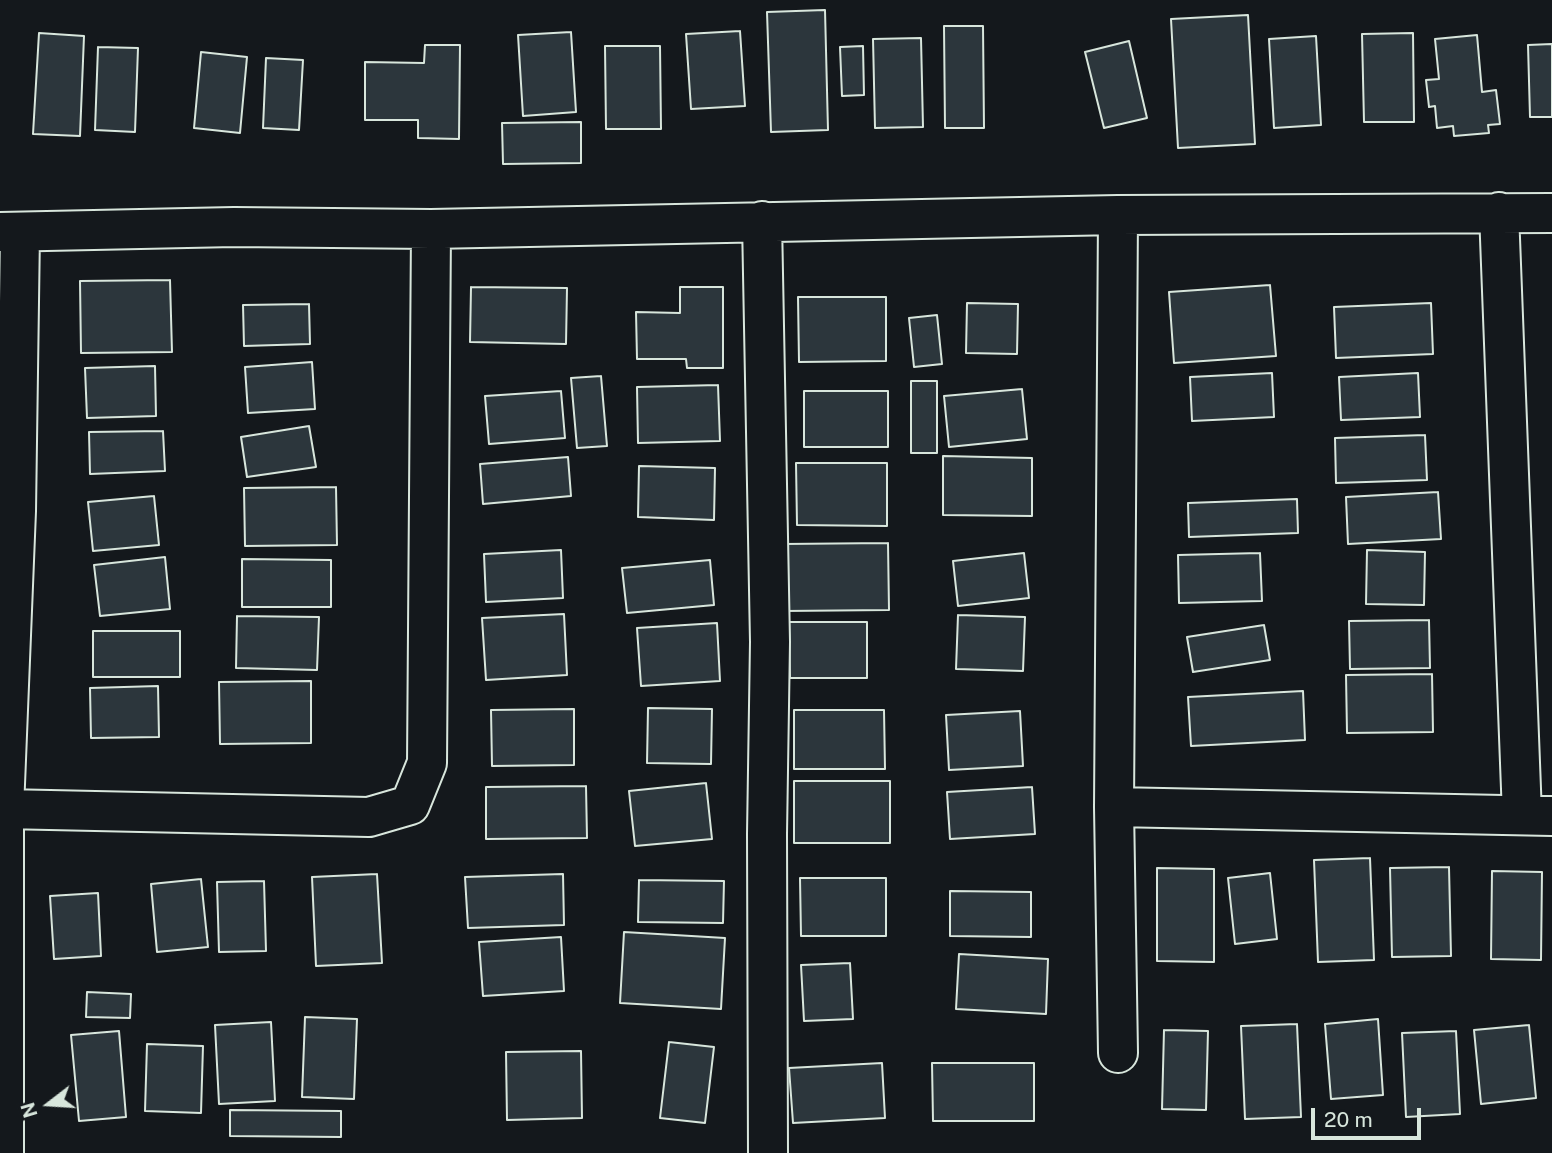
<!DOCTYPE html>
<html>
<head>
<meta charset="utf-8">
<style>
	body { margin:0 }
	#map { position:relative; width:1552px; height:1153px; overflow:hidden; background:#14181c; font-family:"Public Sans",sans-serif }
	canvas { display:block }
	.north { position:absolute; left:14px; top:1069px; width:70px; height:70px; -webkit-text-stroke:5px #14181c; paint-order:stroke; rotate:253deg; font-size:19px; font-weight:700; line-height:28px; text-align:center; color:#d8e6dc }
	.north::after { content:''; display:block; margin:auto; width:24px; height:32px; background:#d8e6dc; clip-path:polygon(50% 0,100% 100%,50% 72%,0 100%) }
	.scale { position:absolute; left:1311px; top:1108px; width:110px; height:32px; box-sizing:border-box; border:4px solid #d8e6dc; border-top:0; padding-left:9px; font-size:21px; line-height:24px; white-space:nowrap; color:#d8e6dc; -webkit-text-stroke:5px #14181c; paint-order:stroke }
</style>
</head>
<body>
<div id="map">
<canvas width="1552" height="1153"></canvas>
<div class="north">N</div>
<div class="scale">20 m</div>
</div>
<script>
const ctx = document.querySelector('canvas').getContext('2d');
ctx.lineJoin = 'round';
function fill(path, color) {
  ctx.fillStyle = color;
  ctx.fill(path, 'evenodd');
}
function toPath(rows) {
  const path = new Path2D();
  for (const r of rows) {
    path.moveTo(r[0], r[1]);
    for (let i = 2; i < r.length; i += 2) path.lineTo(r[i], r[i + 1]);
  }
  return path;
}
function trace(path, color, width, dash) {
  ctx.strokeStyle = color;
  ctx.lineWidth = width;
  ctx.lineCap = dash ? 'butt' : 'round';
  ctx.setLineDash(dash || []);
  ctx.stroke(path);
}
const building = toPath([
	[825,10,828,130,771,132,767,12,825,10],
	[1248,15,1255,144,1178,148,1171,19,1248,15],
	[944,26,983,26,984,128,945,128,944,26],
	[740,31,745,106,691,109,686,34,740,31],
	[571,32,576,112,523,116,518,35,571,32],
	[39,33,84,36,80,136,33,134,39,33],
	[1413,33,1414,122,1364,122,1362,34,1413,33],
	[1477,35,1482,92,1496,90,1500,124,1488,125,1489,133,1454,136,1453,126,1437,128,1435,106,1429,107,1426,80,1439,79,1435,39,1477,35],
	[1316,36,1321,125,1274,128,1269,39,1316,36],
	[921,38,923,127,875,128,873,39,921,38],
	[1129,41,1147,118,1104,128,1085,52,1129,41],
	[1552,44,1552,117,1530,117,1528,45,1552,44],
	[425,45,460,45,459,139,418,138,418,120,365,120,365,62,424,63,425,45],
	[605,46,660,46,661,129,606,129,605,46],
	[863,46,864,95,842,96,840,47,863,46],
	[98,47,138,48,135,132,95,130,98,47],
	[201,52,247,57,240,133,194,128,201,52],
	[266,58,303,60,299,130,263,128,266,58],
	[581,122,581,163,503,164,502,123,581,122],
	[170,280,172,352,81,353,80,281,170,280],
	[1270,285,1276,356,1174,363,1169,292,1270,285],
	[471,287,567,288,566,344,470,342,471,287],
	[680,287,723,287,723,368,687,368,686,359,637,359,636,312,680,313,680,287],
	[798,297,886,297,886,361,799,362,798,297],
	[967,303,1018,304,1017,354,966,353,967,303],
	[1431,303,1433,354,1336,358,1334,307,1431,303],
	[309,304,310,344,244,346,243,305,309,304],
	[937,315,942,364,914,367,909,318,937,315],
	[312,362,315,409,248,413,245,367,312,362],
	[155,366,156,416,87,418,85,368,155,366],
	[1272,373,1274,417,1192,421,1190,377,1272,373],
	[1418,373,1420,417,1341,420,1339,377,1418,373],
	[601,376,607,446,577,448,571,378,601,376],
	[911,381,937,381,937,453,911,453,911,381],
	[718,385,720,441,638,443,637,387,718,385],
	[1022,389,1027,439,949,447,944,396,1022,389],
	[561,391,565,438,489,444,485,396,561,391],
	[804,391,888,391,888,447,804,447,804,391],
	[309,426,316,467,247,477,241,437,309,426],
	[163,431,165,471,90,474,89,432,163,431],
	[1425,435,1427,480,1336,483,1335,438,1425,435],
	[943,456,1032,458,1032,516,943,515,943,456],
	[568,457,571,496,483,504,480,464,568,457],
	[796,463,887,463,887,526,797,525,796,463],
	[639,466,715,468,714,520,638,517,639,466],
	[336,487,337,545,245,546,244,488,336,487],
	[1438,492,1441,539,1348,544,1346,497,1438,492],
	[154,496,159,545,93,551,88,502,154,496],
	[1297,499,1298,533,1189,537,1188,503,1297,499],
	[888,543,889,610,784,611,783,544,888,543],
	[561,550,563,598,486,602,484,554,561,550],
	[1367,550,1425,552,1424,605,1366,604,1367,550],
	[1024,553,1029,598,958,606,953,561,1024,553],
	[1260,553,1262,601,1179,603,1178,555,1260,553],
	[165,557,170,609,100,616,94,565,165,557],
	[242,559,331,560,331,607,242,607,242,559],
	[710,560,714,605,627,613,622,568,710,560],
	[564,614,567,675,486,680,482,618,564,614],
	[958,615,1025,617,1023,671,956,669,958,615],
	[237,616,319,617,317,670,236,668,237,616],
	[1429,620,1430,668,1350,669,1349,621,1429,620],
	[789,622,867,622,867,678,790,678,789,622],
	[717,623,720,681,641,686,637,628,717,623],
	[1264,625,1270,660,1193,672,1187,637,1264,625],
	[93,631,180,631,180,677,93,677,93,631],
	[1432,674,1433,732,1347,733,1346,675,1432,674],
	[311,681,311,743,220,744,219,682,311,681],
	[158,686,159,737,91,738,90,688,158,686],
	[1303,691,1305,740,1191,746,1188,697,1303,691],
	[648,708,712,709,711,764,647,763,648,708],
	[574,709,574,765,492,766,491,710,574,709],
	[794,710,884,710,885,769,794,769,794,710],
	[1020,711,1023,766,949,770,946,715,1020,711],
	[794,781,890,781,890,843,794,843,794,781],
	[706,783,712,839,635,846,629,791,706,783],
	[586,786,587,838,486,839,486,787,586,786],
	[1032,787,1035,834,950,839,947,792,1032,787],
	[1370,858,1374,960,1318,962,1314,860,1370,858],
	[1449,867,1451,956,1392,957,1390,868,1449,867],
	[1157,868,1214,869,1214,962,1157,961,1157,868],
	[1492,871,1542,872,1541,960,1491,959,1492,871],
	[1270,873,1277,939,1235,944,1228,878,1270,873],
	[377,874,382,963,316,966,312,877,377,874],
	[563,874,564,925,468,928,465,877,563,874],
	[800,878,886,878,886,936,801,936,800,878],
	[201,879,208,947,157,952,151,884,201,879],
	[639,880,724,881,723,923,638,922,639,880],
	[264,881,266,951,219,952,217,882,264,881],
	[950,891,1031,892,1031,937,950,936,950,891],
	[98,893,101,956,54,959,50,896,98,893],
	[624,932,725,938,721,1009,620,1003,624,932],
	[561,937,564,991,483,996,479,942,561,937],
	[959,954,1048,959,1046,1014,956,1009,959,954],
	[850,963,853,1019,804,1021,801,965,850,963],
	[87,992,131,994,130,1018,86,1017,87,992],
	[305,1017,357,1019,354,1099,302,1097,305,1017],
	[1378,1019,1383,1095,1331,1099,1325,1024,1378,1019],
	[271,1022,275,1101,219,1104,215,1025,271,1022],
	[1297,1024,1301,1117,1245,1119,1241,1026,1297,1024],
	[1529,1025,1536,1098,1481,1104,1474,1030,1529,1025],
	[1164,1030,1208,1031,1206,1110,1162,1109,1164,1030],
	[119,1031,126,1117,79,1121,71,1035,119,1031],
	[1456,1031,1460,1114,1406,1117,1402,1033,1456,1031],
	[669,1042,714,1047,705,1123,660,1118,669,1042],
	[147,1044,203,1046,201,1113,145,1111,147,1044],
	[581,1051,582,1118,507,1120,506,1052,581,1051],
	[882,1063,885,1118,793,1123,789,1068,882,1063],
	[932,1063,1034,1063,1034,1121,933,1121,932,1063],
	[230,1110,341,1111,341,1137,230,1136,230,1110]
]);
fill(building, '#2c363c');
trace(building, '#d8e6dc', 2);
const minor = toPath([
	[1499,212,1522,815],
	[762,221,770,642,767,834,768,1153],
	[0,232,234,227,431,229,1118,215,1552,213],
	[1114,807,1118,215],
	[4,809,369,817,410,805,427,763,431,229],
	[1118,1053,1114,807,1552,816],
	[4,1153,4,809,16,511,20,232]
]);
trace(minor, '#d8e6dc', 42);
trace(minor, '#14181c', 38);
</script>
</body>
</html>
